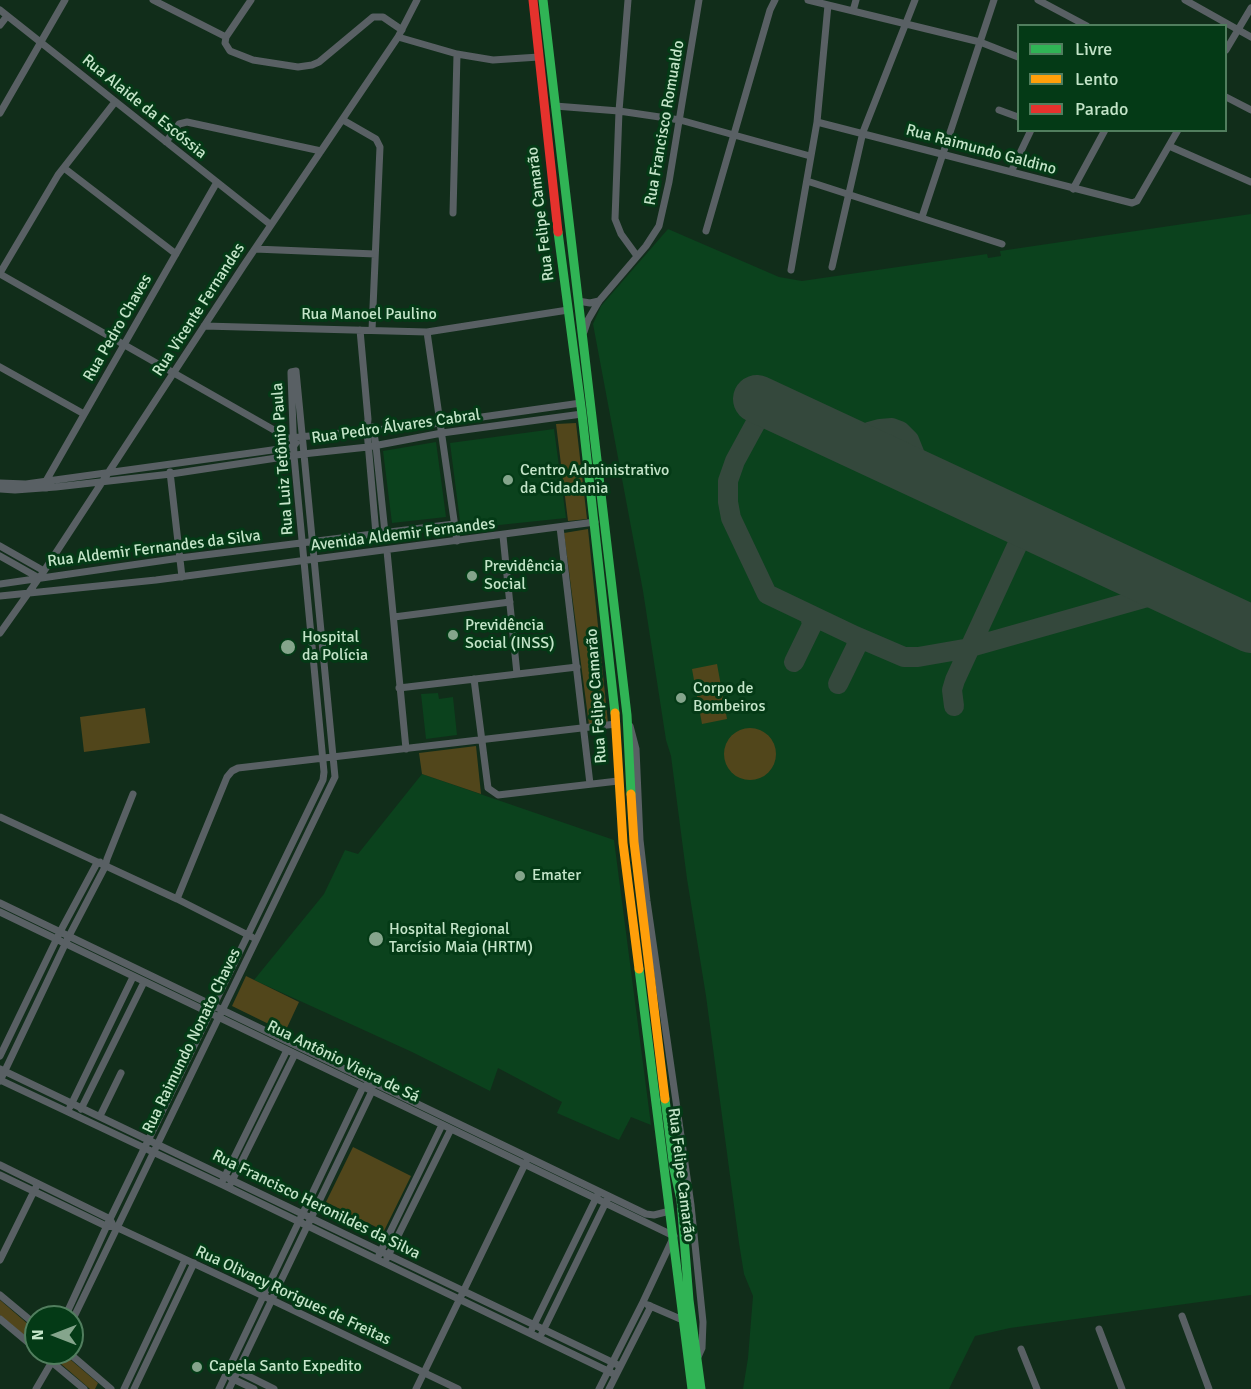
<!DOCTYPE html>
<html>
<head>
<meta charset="utf-8">
<style>
	body { margin:0 }
	#map { position:relative; width:1251px; height:1389px; overflow:hidden; background:#112d1a; font-family:Signika,sans-serif }
	canvas { display:block }
	.legend { position:absolute; left:1017px; top:24px; width:210px; height:108px; box-sizing:border-box; background:#043a16; border:2px solid #517e5e; margin:0; padding:8px 10px; list-style:none; font-size:18px; color:#c4e5c9 }
	.legend li { display:flex; align-items:center; gap:12px; height:30px }
	.legend b { width:30px; border:2px solid #517e5e }
	.north { position:absolute; left:24px; top:1305px; width:60px; height:60px; box-sizing:border-box; background:#043a16; border:2px solid #517e5e; border-radius:50%; rotate:270deg; font-size:16px; font-weight:700; line-height:24px; text-align:center; color:#c4e5c9 }
	.north::after { content:''; display:block; margin:auto; width:21px; height:27px; background:#85a58c; clip-path:polygon(50% 0,100% 100%,50% 72%,0 100%) }
</style>
</head>
<body>
<div id="map">
<canvas width="1251" height="1389"></canvas>
<ul class="legend">
<li><b style="height:8px;background:#30b455"></b>Livre</li>
<li><b style="height:8px;background:#ff9f0a"></b>Lento</li>
<li><b style="height:8px;background:#e5322d"></b>Parado</li>
</ul>
<div class="north">N</div>
</div>
<script>
const ctx = document.querySelector('canvas').getContext('2d');
ctx.lineJoin = 'round';
function fill(path, color) {
  ctx.fillStyle = color;
  ctx.fill(path, 'evenodd');
}
function toPath(rows) {
  const path = new Path2D();
  for (const r of rows) {
    if (r.length === 3) {
      path.moveTo(r[0] + r[2], r[1]);
      path.arc(r[0], r[1], r[2], 0, 2 * Math.PI);
      continue;
    }
    path.moveTo(r[0], r[1]);
    for (let i = 2; i < r.length; i += 2) path.lineTo(r[i], r[i + 1]);
  }
  return path;
}
function trace(path, color, width, dash) {
  ctx.strokeStyle = color;
  ctx.lineWidth = width;
  ctx.lineCap = dash ? 'butt' : 'round';
  ctx.setLineDash(dash || []);
  ctx.stroke(path);
}
function drawText(font, color, halo, rows, align = 'center') {
  ctx.font = font + ' Signika,sans-serif';
  ctx.lineWidth = 6;
  ctx.setLineDash([]);
  ctx.textBaseline = 'middle';
  ctx.strokeStyle = halo;
  ctx.fillStyle = color;
  for (const [text, x, y, turn = 0] of rows) {
    ctx.save();
    ctx.translate(x, y);
    ctx.rotate((+turn || 0) * Math.PI / 180);
    ctx.textAlign = isNaN(turn) ? turn : align;
    if (halo) ctx.strokeText(text, 0, 0);
    ctx.fillText(text, 0, 0);
    ctx.restore();
  }
}
fill(toPath([
	[1251,214,1251,1295,1010,1328,975,1336,949,1389,743,1389,748,1358,753,1296,744,1274,739,1243,706,996,687,879,671,756,666,740,643,591,593,324,601,306,668,229,779,277,802,281,987,254,988,258,1001,256,1000,251],
	[554,429,566,518,461,529,450,443],
	[436,442,446,517,392,523,383,451],
	[438,693,439,699,453,697,457,735,426,739,421,694],
	[422,774,614,840,651,1125,631,1117,619,1140,557,1113,562,1102,498,1068,490,1091,412,1052,254,980,324,894,345,850,358,854]
]), '#0b421d');
fill(toPath([
	[576,423,587,519,568,521,556,424],
	[588,529,608,723,589,725,564,533],
	[717,664,727,719,702,724,692,669],
	[145,708,150,743,84,752,80,717],
	[750,754,26],
	[476,746,481,794,422,774,419,753],
	[246,976,299,1002,285,1032,232,1006],
	[353,1147,411,1176,384,1231,326,1202],
	[0,1300,36,1331,36,1345,0,1315],
	[65,1355,98,1383,95,1389,90,1389,60,1363]
]), '#51461b');
trace(toPath([
	[766,404,735,461,728,481,728,502,731,518,767,594,855,636,904,657,918,657,964,649,1169,591],
	[855,445,869,432,880,429,892,428,900,431,909,440,917,460,941,485],
	[1015,519,1019,525,1021,537],
	[794,662,812,625,810,615],
	[838,684,857,645,855,636],
	[954,706,952,690,955,680,1021,537,1033,531,1041,531]
]), '#34483c', 20);
trace(toPath([
	[757,399,1251,629]
]), '#34483c', 48);
trace(toPath([
	[153,0,226,37],
	[251,0,226,37,225,43,230,51,253,60,298,67,312,65,319,62,373,17,383,17,402,30],
	[628,0,619,111,615,219,621,234,637,256],
	[808,0,980,42,1018,57],
	[1038,0,1087,26],
	[1185,0,1251,37],
	[0,10,271,225],
	[853,11,856,0],
	[0,25,7,16],
	[398,37,457,54,493,60,539,57],
	[1226,50,1251,8],
	[1226,97,1251,110],
	[555,106,619,111,680,120,810,156],
	[999,110,1018,117],
	[0,113,65,0],
	[343,120,376,139,380,147,372,330],
	[817,122,1132,203,1137,201,1178,130],
	[166,142,179,124,187,122,321,151],
	[1169,146,1251,182],
	[64,168,176,254],
	[1011,172,1031,130],
	[807,181,1002,244],
	[1073,189,1105,130],
	[453,213,457,54],
	[922,217,994,0],
	[706,231,770,10,775,0],
	[255,249,375,254],
	[832,267,863,132,915,0],
	[791,270,817,122,828,5],
	[0,273,58,175,115,102],
	[0,274,288,438,418,426,581,403],
	[578,301,590,303,599,301],
	[204,326,427,332,568,310],
	[360,330,368,419,367,431,376,534],
	[427,332,457,541],
	[584,332,588,320,599,301,646,246,659,226,669,182,699,0],
	[0,367,84,414],
	[373,427,376,446,385,533],
	[170,472,182,577],
	[0,483,26,484,258,452,293,447,296,443],
	[47,488,46,481,217,182],
	[0,489,15,490,56,487,171,474,303,454,368,447,442,433,582,414],
	[560,527,590,784],
	[503,536,517,674],
	[0,546,44,571],
	[387,551,406,749],
	[0,556,39,578],
	[0,584,180,558,454,524],
	[0,596,156,580,595,522],
	[394,617,510,602],
	[0,633,44,571,244,265,398,37,417,0],
	[474,679,488,788,498,795,618,781],
	[399,688,577,667],
	[630,726,636,749,640,840,647,901,691,1205,703,1322,702,1348,697,1359],
	[0,817,177,899,252,937],
	[177,899,227,777,232,771,238,768,616,724],
	[0,903,646,1214,654,1215,670,1211],
	[0,912,674,1236,643,1302,599,1389],
	[0,1056,60,932,97,863,100,862],
	[0,1069,620,1366],
	[0,1080,221,1184,616,1375],
	[0,1081,69,936,105,867,107,859,133,794],
	[70,1107,133,977],
	[81,1109,144,982],
	[100,1116,121,1073],
	[0,1165,110,1219,112,1223],
	[0,1175,106,1226,116,1227,272,1300,458,1389],
	[223,1180,287,1050],
	[231,1183,295,1054],
	[379,1255,442,1125],
	[387,1258,451,1129],
	[0,1260,36,1187],
	[0,1295,36,1325],
	[648,1305,685,1321],
	[1182,1316,1209,1389],
	[65,1317,110,1219,323,780,324,772,294,456,291,374,291,372,296,371,335,777,72,1321],
	[0,1319,36,1349],
	[1099,1329,1122,1389],
	[530,1333,598,1194],
	[542,1333,607,1200],
	[1021,1349,1037,1389],
	[41,1353,84,1389],
	[69,1353,111,1389],
	[236,1370,274,1389],
	[231,1378,254,1389],
	[36,1389,57,1353],
	[124,1389,185,1260],
	[134,1389,194,1263],
	[219,1389,363,1087,367,1085],
	[229,1389,372,1091,372,1088],
	[416,1389,526,1162],
	[609,1389,651,1306]
]), '#596064', 7);
trace(toPath([
	[543,0,627,715,631,794],
	[558,232,582,414,615,713],
	[639,969,692,1389],
	[665,1099,674,1169,681,1200,689,1300,701,1389]
]), '#30b455', 9);
trace(toPath([
	[615,713,623,843,639,969],
	[631,794,634,842,665,1099]
]), '#ff9f0a', 9);
trace(toPath([
	[533,0,558,232]
]), '#e5322d', 9);
for (const [x, y, r, color] of [
	[508,480,6,"#85a58c"],
	[472,576,6,"#85a58c"],
	[453,635,6,"#85a58c"],
	[288,647,8,"#85a58c"],
	[681,698,6,"#85a58c"],
	[520,876,6,"#85a58c"],
	[376,939,8,"#85a58c"],
	[197,1367,6,"#85a58c"]
]) {
  const dot = new Path2D();
  dot.arc(x, y, r, 0, 2 * Math.PI);
  ctx.fillStyle = color;
  ctx.fill(dot);
  trace(dot, '#043a16', 2);
}
drawText('16px', '#c4e5c9', '#043a16', [
	["Rua Alaide da Escóssia",144,107,39],
	["Rua Francisco Romualdo",665,123,-80],
	["Rua Raimundo Galdino",981,150,15],
	["Rua Felipe Camarão",541,214,-97],
	["Rua Vicente Fernandes",199,310,-57],
	["Rua Manoel Paulino",369,315],
	["Rua Pedro Chaves",118,328,-60],
	["Rua Pedro Álvares Cabral",396,427,-8],
	["Rua Luiz Tetônio Paula",283,459,-94],
	["Avenida Aldemir Fernandes",403,535,-7],
	["Rua Aldemir Fernandes da Silva",154,549,-7],
	["Rua Felipe Camarão",597,696,-94],
	["Rua Raimundo Nonato Chaves",192,1041,-64],
	["Rua Antônio Vieira de Sá",343,1062,26],
	["Rua Felipe Camarão",681,1175,83],
	["Rua Francisco Heronildes da Silva",316,1205,26],
	["Rua Olivacy Rorigues de Freitas",293,1296,25]
]);
drawText('16px', '#c4e5c9', '#043a16', [
	["Centro Administrativo",520,471],
	["da Cidadania",520,489],
	["Previdência",484,567],
	["Social",484,585],
	["Previdência",465,626],
	["Social (INSS)",465,644],
	["Hospital",302,638],
	["da Polícia",302,656],
	["Corpo de",693,689],
	["Bombeiros",693,707],
	["Emater",532,876],
	["Hospital Regional",389,930],
	["Tarcísio Maia (HRTM)",389,948],
	["Capela Santo Expedito",209,1367]
], 'left');
</script>
</body>
</html>
